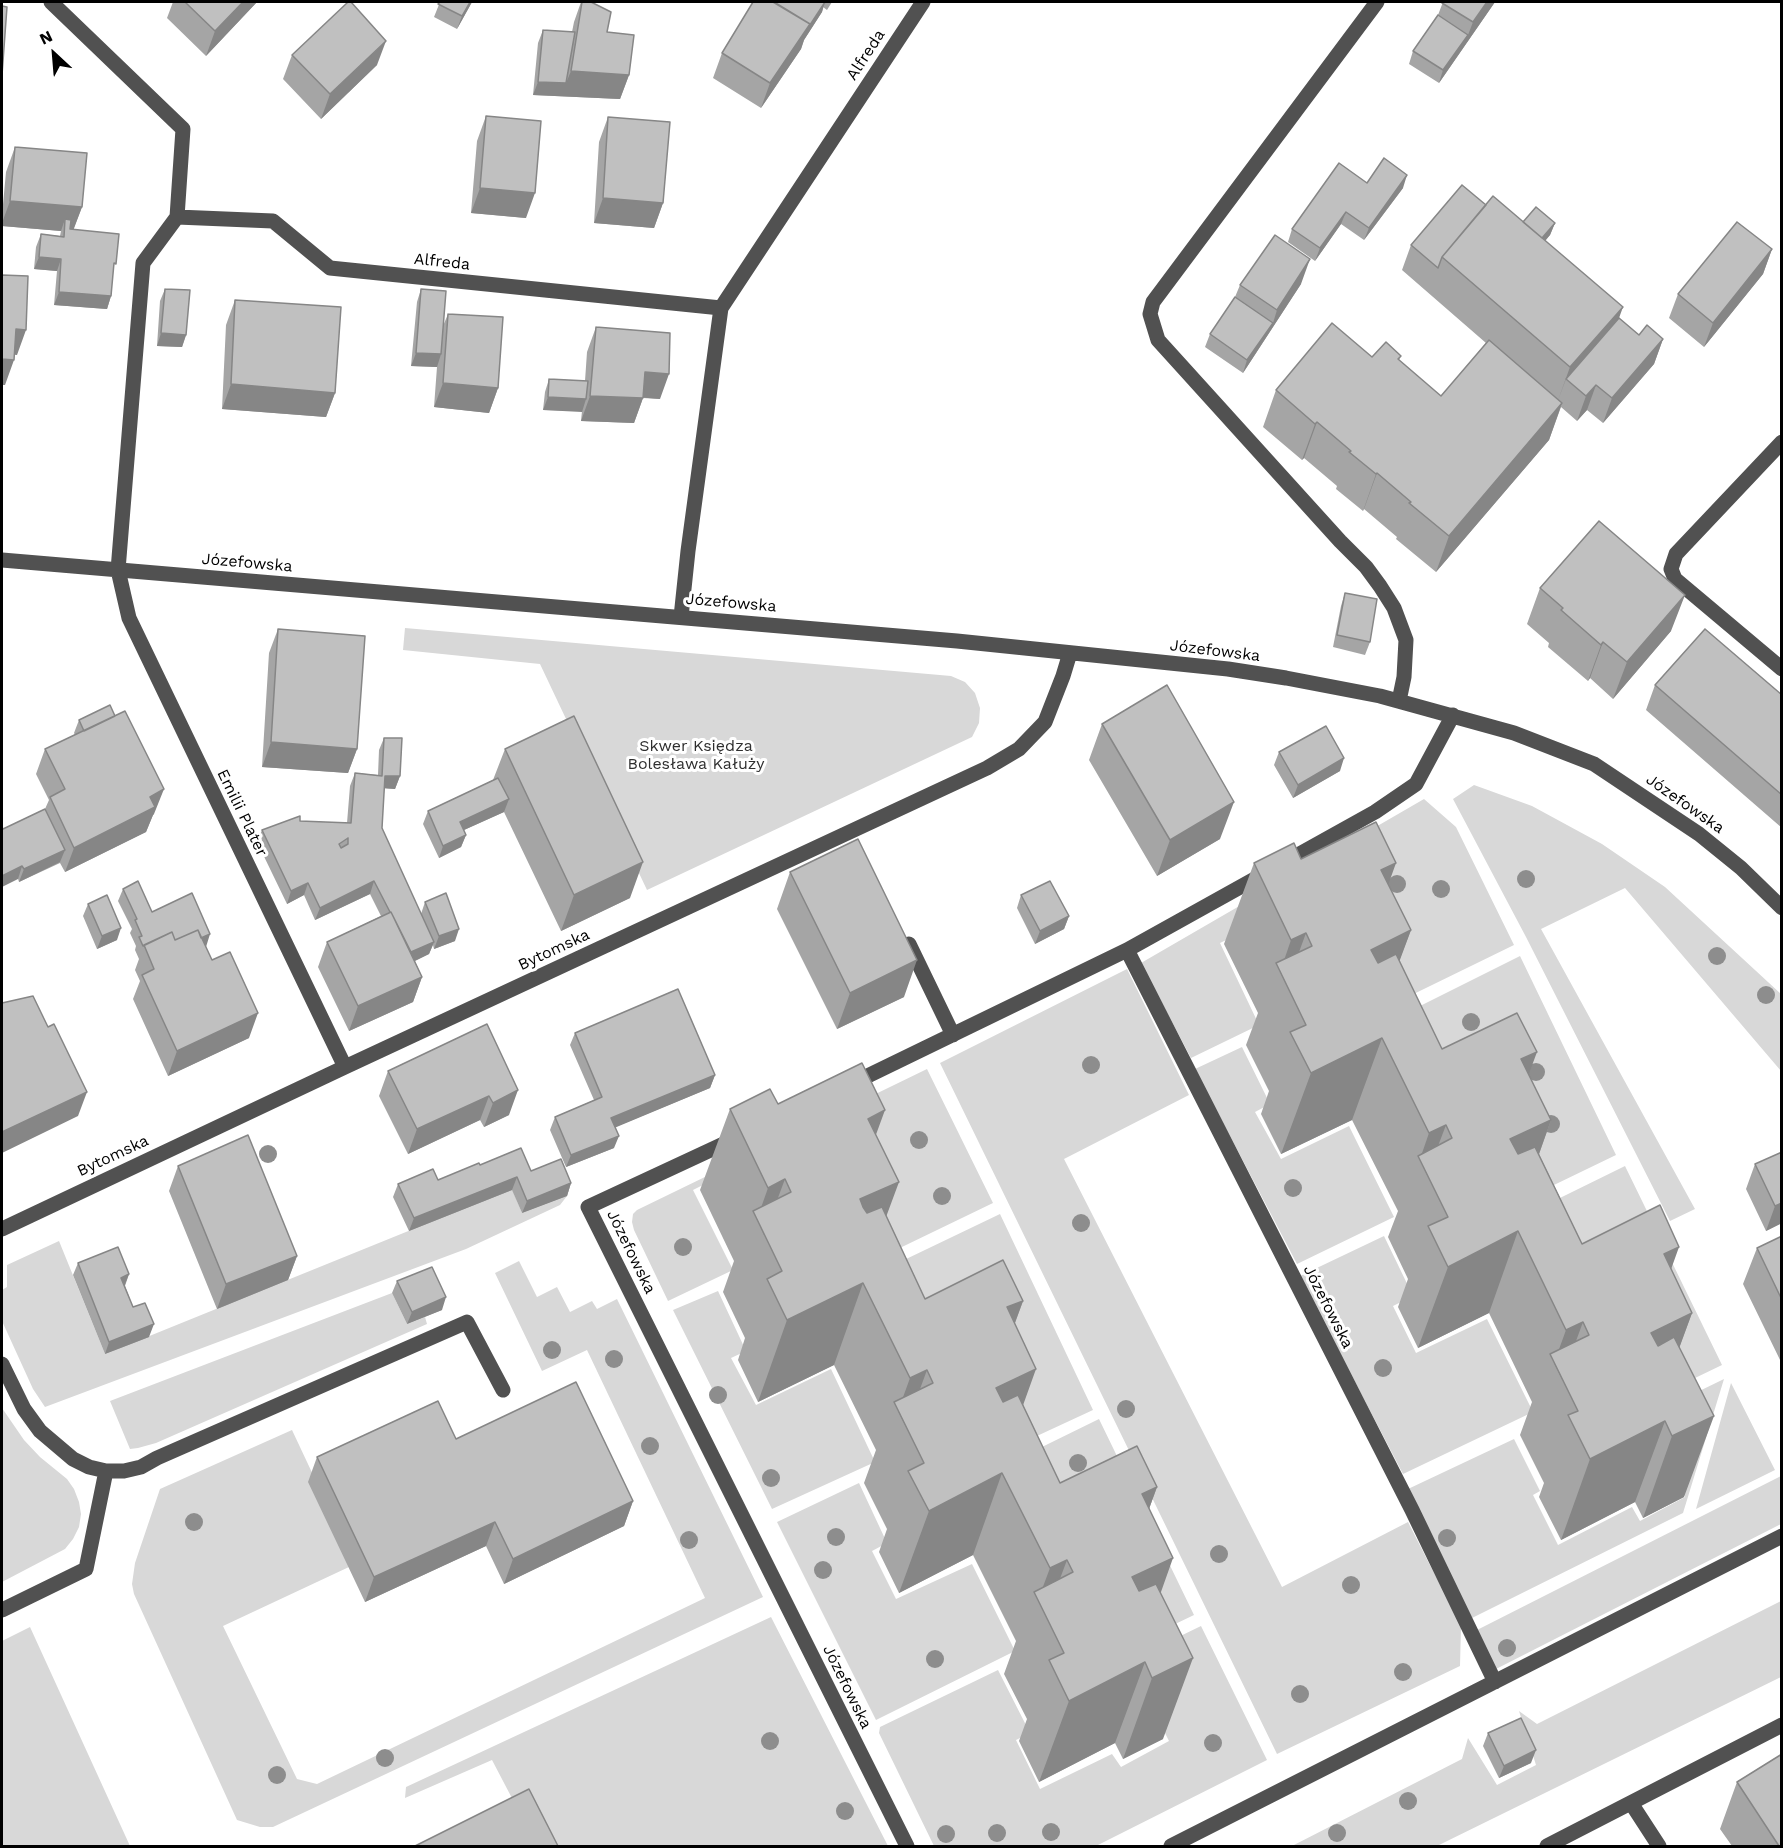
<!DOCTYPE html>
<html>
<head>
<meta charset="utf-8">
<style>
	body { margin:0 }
	#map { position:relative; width:1783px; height:1848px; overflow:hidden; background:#fff; font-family:"Work Sans",sans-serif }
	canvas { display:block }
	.frame { position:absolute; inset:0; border:3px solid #000; pointer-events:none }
	.north { position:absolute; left:24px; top:24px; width:60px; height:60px; -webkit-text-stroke:4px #fff; paint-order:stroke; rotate:334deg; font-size:16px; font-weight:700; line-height:24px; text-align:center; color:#000 }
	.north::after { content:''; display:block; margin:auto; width:21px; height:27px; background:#000; clip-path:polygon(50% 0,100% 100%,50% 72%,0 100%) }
</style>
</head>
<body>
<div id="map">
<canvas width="1783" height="1848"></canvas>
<div class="frame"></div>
<div class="north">N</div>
</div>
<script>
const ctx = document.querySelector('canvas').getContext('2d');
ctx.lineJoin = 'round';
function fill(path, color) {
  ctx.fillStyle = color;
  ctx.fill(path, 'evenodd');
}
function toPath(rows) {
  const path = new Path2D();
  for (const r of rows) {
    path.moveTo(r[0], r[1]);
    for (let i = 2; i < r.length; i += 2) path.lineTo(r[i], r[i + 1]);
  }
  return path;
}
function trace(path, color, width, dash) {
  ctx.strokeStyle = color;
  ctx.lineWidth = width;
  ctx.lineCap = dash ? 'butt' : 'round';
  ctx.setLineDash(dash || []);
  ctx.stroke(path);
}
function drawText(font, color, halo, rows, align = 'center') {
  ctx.font = font + ' "Work Sans",sans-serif';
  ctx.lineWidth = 6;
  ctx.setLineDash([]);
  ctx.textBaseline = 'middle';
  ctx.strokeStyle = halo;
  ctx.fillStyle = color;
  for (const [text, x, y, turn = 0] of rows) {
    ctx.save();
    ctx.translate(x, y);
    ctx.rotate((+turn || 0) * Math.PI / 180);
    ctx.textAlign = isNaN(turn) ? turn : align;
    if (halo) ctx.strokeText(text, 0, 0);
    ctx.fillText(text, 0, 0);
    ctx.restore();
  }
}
fill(toPath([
	[405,628,951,676,965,682,975,693,980,708,979,723,972,737,647,890,540,664,403,650],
	[1474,785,1532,806,1602,844,1665,887,1781,994,1781,1071,1625,888,1541,929,1695,1209,1670,1221,1526,937,1453,799],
	[1424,799,1456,827,1514,945,1385,1008,1265,921,1220,943,1259,1025,1191,1058,1141,963],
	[1520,956,1616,1155,1525,1199,1368,1032],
	[1127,969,1189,1095,1064,1159,1282,1587,1408,1522,1461,1626,1460,1666,1277,1754,940,1063],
	[1242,1047,1270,1104,1255,1112,1281,1159,1349,1126,1394,1217,1297,1264,1195,1069],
	[927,1069,993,1203,875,1260,743,1165,693,1190,733,1270,668,1301,634,1230,632,1222,633,1214,637,1210],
	[1625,1166,1722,1365,1666,1392,1507,1224],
	[512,1189,522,1213,567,1196,560,1205,466,1249,45,1407,33,1389,2,1321,2,1290,7,1287,7,1265,59,1241,105,1354],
	[1000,1214,1093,1410,1011,1448,854,1284],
	[1384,1236,1413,1296,1393,1306,1416,1353,1487,1319,1533,1412,1403,1474,1300,1276],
	[519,1261,537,1297,557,1287,570,1312,592,1301,597,1309,617,1299,763,1597,273,1827,260,1827,237,1820,134,1594,132,1584,135,1563,160,1489,292,1430,315,1479,349,1567,223,1626,297,1779,317,1784,705,1598,587,1350,542,1371,495,1273],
	[718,1291,746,1351,731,1358,756,1405,831,1369,875,1462,772,1509,673,1310],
	[392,1293,407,1324,425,1317,427,1324,156,1443,138,1448,130,1449,110,1401],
	[1724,1379,1683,1513,1472,1618,1408,1489,1514,1439,1540,1491,1533,1495,1558,1545,1632,1507,1640,1521,1685,1497,1646,1417],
	[1731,1383,1775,1470,1696,1509],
	[2,1408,24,1440,40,1457,67,1479,74,1489,79,1502,81,1514,79,1527,73,1539,65,1549,2,1582],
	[1099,1419,1194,1615,1148,1637,991,1472],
	[1781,1476,1781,1524,1496,1669,1477,1630],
	[859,1483,887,1543,872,1551,896,1599,972,1564,1015,1651,876,1720,777,1522],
	[1781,1601,1781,1677,1437,1846,1292,1846,1462,1759,1468,1738,1497,1785,1536,1765,1519,1711,1537,1724],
	[771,1617,888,1846,537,1846,492,1760,405,1798,406,1787],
	[1201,1626,1267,1760,1096,1846,934,1846,879,1733,880,1727,998,1670,1030,1733,1016,1740,1040,1789,1112,1754,1121,1767,1169,1741,1129,1661],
	[30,1627,130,1846,2,1846,2,1641]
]), '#d8d8d8');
trace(toPath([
	[51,2,183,129,177,217,143,263,118,570,129,618,345,1067],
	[1377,2,1153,302,1150,314,1158,340,1340,541,1366,567,1380,586,1394,608,1406,640,1404,677,1399,701],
	[177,217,273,221,330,268,721,308],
	[1782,442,1676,554,1671,569,1675,579,1782,669],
	[2,560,957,641,1228,669,1286,678,1380,696,1514,733,1594,764,1699,834,1741,868,1782,908],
	[681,617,688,551,721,308,923,2],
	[909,944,953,1035],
	[1127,950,1412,1510,1495,1682],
	[851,1084,1127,950,1375,812,1416,784,1453,715],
	[732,1140,588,1207,907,1846],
	[2,1229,345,1067,987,768,1019,749,1045,722,1063,676,1070,653],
	[2,1364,24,1409,40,1431,73,1459,89,1467,106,1471,124,1471,141,1467,157,1458,467,1322,503,1390],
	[2,1610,86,1569,106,1471],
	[1631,1803,1659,1846],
	[1171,1846,1782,1536],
	[1547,1846,1782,1725]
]), '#515151', 15);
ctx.fillStyle = '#8d8d8d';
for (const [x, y] of [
	[1526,879],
	[1397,884],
	[1441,889],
	[1717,956],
	[1766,995],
	[1471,1022],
	[1091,1065],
	[1536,1072],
	[1551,1124],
	[919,1140],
	[268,1154],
	[1293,1188],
	[942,1196],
	[1081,1223],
	[683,1247],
	[552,1350],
	[614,1359],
	[1383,1368],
	[718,1395],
	[1126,1409],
	[650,1446],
	[1078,1463],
	[771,1478],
	[194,1522],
	[836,1537],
	[1447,1538],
	[689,1540],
	[1219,1554],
	[823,1570],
	[1351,1585],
	[1507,1648],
	[935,1659],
	[1403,1672],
	[1300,1694],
	[770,1741],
	[1213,1743],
	[385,1758],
	[277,1775],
	[1408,1801],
	[845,1811],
	[1051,1832],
	[997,1833],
	[1337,1833],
	[946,1834]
]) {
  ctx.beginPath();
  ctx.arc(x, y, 9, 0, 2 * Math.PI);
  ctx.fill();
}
fill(toPath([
	[173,2,257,2,206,56,167,18],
	[440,2,472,2,457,29,434,17],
	[581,2,591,2,629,75,620,99,533,95,538,43,543,30,572,32,574,22],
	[774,2,832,2,827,10,823,7,822,12,804,40,801,49,761,108,713,78,722,53],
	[1443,2,1495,2,1439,83,1409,64,1413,51,1438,15],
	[292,55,377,65,321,119,283,79],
	[486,116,526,218,471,213,477,141],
	[608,117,663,203,654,228,594,223,599,142],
	[15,147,82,207,73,230,113,271,111,296,107,309,54,305,57,271,34,269,36,247,41,234,60,236,61,231,2,226,2,215,6,172],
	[1367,183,1403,188,1364,240,1341,224,1315,261,1288,242,1292,229],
	[1486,205,1523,222,1555,223,1550,235,1545,241,1619,318,1639,335,1663,339,1654,364,1603,423,1587,410,1577,421,1561,407,1549,440,1436,572,1396,539,1397,537,1364,509,1363,511,1336,489,1337,486,1304,458,1302,460,1263,427,1276,390,1372,357,1401,356,1399,360,1441,396,1486,343,1402,270,1411,245],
	[1772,249,1763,274,1704,347,1669,318,1678,294],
	[1301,284,1243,373,1205,347,1210,334,1235,297,1240,285],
	[165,289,186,335,182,347,157,346,160,301],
	[421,289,443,326,448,314,498,388,489,413,434,407,437,367,411,366,417,302],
	[235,300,335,393,326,417,222,409,226,325],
	[596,327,660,399,643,398,634,423,581,421,582,411,543,410,545,392,549,379,585,381,587,352],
	[1540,588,1671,631,1613,699,1590,678,1588,681,1548,647,1549,643,1527,624],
	[1345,593,1370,642,1365,655,1333,647,1341,606],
	[278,629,357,749,348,773,262,767,269,653],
	[1655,685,1782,695,1782,828,1646,710],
	[79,720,154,814,153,815,146,832,65,872,60,863,19,882,3,829,45,809,49,800,36,774,45,749,75,735,74,733],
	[1102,724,1220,839,1157,876,1089,760],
	[384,738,400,776,395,789,384,788,382,828,421,914,425,902,455,941,434,949,433,945,429,954,415,961,422,977,413,1002,349,1031,318,967,327,942,381,916,370,894,315,920,304,895,287,904,257,842,262,830,300,821,347,823,350,786,355,773,378,775,379,750],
	[505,749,630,898,561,931,504,812,464,830,466,835,461,847,439,858,423,824,428,811,493,780],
	[1279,752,1340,771,1293,798,1274,765],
	[1301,859,1388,885,1411,930,1399,961,1442,1049,1528,1074,1551,1120,1539,1154,1582,1244,1671,1269,1692,1313,1679,1348,1684,1497,1643,1518,1635,1502,1561,1540,1539,1497,1544,1483,1520,1435,1532,1402,1489,1313,1418,1348,1398,1307,1408,1279,1388,1237,1398,1211,1352,1120,1281,1154,1261,1114,1269,1091,1246,1045,1258,1013,1224,944,1254,863],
	[790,872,904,997,837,1029,777,909],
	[123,889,152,912,205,947,249,1038,168,1076,133,999,140,981,135,970,139,959,135,950,136,946,130,933,132,929,118,901],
	[1021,895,1069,916,1064,929,1035,944,1017,908],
	[88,904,117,940,97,949,83,916],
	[487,1024,509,1115,484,1127,480,1120,408,1154,379,1096,388,1071],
	[575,1033,715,1075,710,1088,615,1127,614,1148,566,1167,550,1130,555,1117,594,1100,570,1045],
	[730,1109,876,1135,886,1215,925,1299,1023,1301,1015,1323,1023,1405,1060,1483,1157,1487,1149,1509,1161,1593,1163,1739,1123,1759,1115,1743,1039,1782,1019,1741,1027,1719,1004,1674,1016,1641,973,1555,899,1593,879,1552,887,1529,864,1483,876,1450,834,1365,758,1402,738,1360,745,1338,723,1292,734,1261,700,1190],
	[1782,1152,1782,1223,1766,1231,1746,1189,1755,1164],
	[480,1165,531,1171,571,1183,567,1196,522,1213,512,1190,409,1231,393,1197,398,1184,438,1180],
	[178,1166,297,1256,288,1280,217,1309,169,1191],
	[1782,1236,1782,1364,1743,1284,1757,1248],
	[78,1263,129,1274,125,1286,133,1307,149,1337,105,1354,73,1275],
	[397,1281,442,1310,407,1324,392,1293],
	[456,1439,633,1501,624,1526,504,1584,486,1546,365,1602,308,1482,317,1457],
	[1488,1733,1531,1763,1499,1778,1483,1746],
	[1782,1751,1782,1846,1732,1846,1720,1829,1737,1782,1780,1755]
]), '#a5a5a5');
fill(toPath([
	[243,2,257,2,206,56,215,31],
	[470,2,472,2,457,29,462,16],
	[825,2,822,12,804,40,801,49,761,108,770,83],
	[1487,2,1495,2,1439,83,1443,70,1468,35,1473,22],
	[386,41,377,65,321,119,330,94],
	[571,71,629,75,620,99,533,95,538,82,566,83],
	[1407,175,1403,188,1364,240,1369,228],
	[480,188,535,193,526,218,471,213],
	[603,198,663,203,654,228,594,223],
	[10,201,82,207,73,231,64,231,65,219,61,231,2,226,2,223],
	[1346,212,1341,224,1315,261,1320,248],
	[1555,223,1550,235,1522,268,1526,256],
	[1772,249,1763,274,1704,347,1713,323],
	[39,257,61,259,57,271,34,269],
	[1310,259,1301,284,1243,373,1247,360,1273,323,1277,310],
	[59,292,111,296,107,309,54,305],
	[1623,307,1610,343,1566,379,1557,403,1570,367],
	[16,329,26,330,17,355,7,354],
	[161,333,186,335,182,347,157,346],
	[1663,339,1654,364,1603,423,1612,398],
	[416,353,441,354,437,367,411,366],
	[2,359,14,360,5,385,2,385],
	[645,372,669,374,660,399,636,397],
	[443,383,498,388,489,413,434,407],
	[231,384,335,393,326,417,222,409],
	[1596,385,1587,410,1577,421,1586,396],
	[590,396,643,398,634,423,581,421],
	[548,397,586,399,582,412,543,410],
	[1562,403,1549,440,1436,572,1449,536],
	[1317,422,1304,458,1302,460,1315,424],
	[1377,473,1364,509,1363,511,1376,474],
	[1685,595,1671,631,1613,699,1627,662],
	[1603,642,1590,678,1588,681,1601,645],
	[271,742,357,749,348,773,262,767],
	[1344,758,1340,771,1293,798,1298,785],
	[385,776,400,776,395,789,380,788],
	[164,789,154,814,153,815,146,832,65,872,74,848,150,797],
	[509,799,504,812,455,834,460,822],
	[1234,802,1220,839,1157,876,1170,840],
	[466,835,461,847,439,858,443,846],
	[65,850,60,862,19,882,24,869],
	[643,862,630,898,561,931,574,895],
	[1396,863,1367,944,1381,870],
	[22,866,18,879,2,887,2,876],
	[374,881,370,894,315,920,320,908],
	[308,883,304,895,287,904,291,891],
	[1069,916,1064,929,1035,944,1040,931],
	[121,928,117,940,97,949,102,936],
	[459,929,455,941,434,949,439,936],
	[1411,930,1381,1011,1371,950],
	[1306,933,1287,985,1280,972,1291,940],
	[210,934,206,947,171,952],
	[434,942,429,954,398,969,402,956],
	[917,960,904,997,837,1029,850,993],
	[422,977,413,1002,349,1031,358,1006],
	[258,1013,249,1038,168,1076,177,1051],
	[1382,1038,1352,1120,1281,1154,1311,1073],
	[1537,1052,1507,1133,1521,1059],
	[715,1075,710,1088,607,1131,611,1118],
	[518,1090,509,1115,484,1127,493,1103],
	[87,1092,78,1116,2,1153,2,1132],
	[489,1096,480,1120,408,1154,417,1129],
	[885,1110,855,1192,868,1119],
	[1551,1120,1522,1202,1510,1139],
	[1446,1125,1427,1175,1420,1159,1429,1133],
	[619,1136,614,1148,566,1167,571,1155],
	[517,1177,512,1190,409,1231,414,1218],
	[785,1179,764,1235,757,1219,768,1188],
	[899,1182,869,1263,860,1199],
	[571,1183,567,1196,522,1213,527,1201],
	[1782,1203,1782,1223,1766,1231,1775,1206],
	[1518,1231,1489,1313,1418,1348,1448,1267],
	[1679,1247,1650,1328,1664,1254],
	[297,1256,288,1280,217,1309,226,1284],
	[129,1274,124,1287,121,1278],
	[863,1283,834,1365,758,1402,787,1320],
	[446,1297,442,1310,407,1324,412,1312],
	[1023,1301,993,1382,1007,1307],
	[1692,1313,1662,1395,1651,1333],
	[1583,1322,1562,1379,1554,1363,1566,1330],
	[154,1324,149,1337,105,1354,109,1342],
	[1036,1369,1007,1450,996,1388],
	[927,1370,906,1427,898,1411,910,1378],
	[1714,1416,1684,1497,1643,1518,1672,1436],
	[1665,1421,1635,1502,1561,1540,1590,1459],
	[1002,1473,973,1555,899,1593,929,1511],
	[1157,1487,1127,1569,1142,1494],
	[633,1501,624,1526,504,1584,513,1559],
	[495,1522,486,1546,365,1602,374,1577],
	[1173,1558,1144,1640,1132,1577],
	[1067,1560,1046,1616,1038,1600,1050,1568],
	[1193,1658,1163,1739,1123,1759,1152,1678],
	[1145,1662,1115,1743,1039,1782,1069,1701],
	[1536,1750,1531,1763,1499,1778,1504,1766]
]), '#868686');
const building = toPath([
	[185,2,243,2,215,31,185,2],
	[348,2,351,2,386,41,330,94,292,55,348,2],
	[440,2,470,2,462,16,438,4,440,2],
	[582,2,591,2,611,12,607,32,634,35,629,75,571,71,582,2],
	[753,2,773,2,810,24,770,83,722,53,753,2],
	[774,2,825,2,808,28,810,24,774,2],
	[1443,2,1487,2,1473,22,1442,3,1443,2],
	[2,6,7,7,2,75,2,6],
	[1438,15,1468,35,1443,70,1413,51,1438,15],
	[543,30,575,32,566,83,538,82,543,30],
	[486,116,541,121,535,193,480,188,486,116],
	[608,117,670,122,663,203,603,198,608,117],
	[15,147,87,153,82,207,10,201,15,147],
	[1384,158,1407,175,1369,228,1346,212,1320,248,1292,229,1339,163,1367,183,1384,158],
	[1462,185,1486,205,1442,257,1438,268,1411,245,1462,185],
	[1493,196,1623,307,1570,367,1442,257,1493,196],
	[1536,207,1555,223,1542,238,1523,222,1536,207],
	[65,219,71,220,70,229,119,234,116,264,114,263,111,296,59,292,61,259,39,257,41,234,64,237,65,219],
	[1737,222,1772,249,1713,323,1678,294,1737,222],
	[1275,235,1310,259,1277,310,1240,285,1275,235],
	[2,275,28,276,26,330,16,329,14,360,2,359,2,275],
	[165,289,190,290,186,335,161,333,165,289],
	[421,289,446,291,441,354,416,353,421,289],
	[1235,297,1273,323,1247,360,1210,334,1235,297],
	[235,300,341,307,335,393,231,384,235,300],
	[448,314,503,317,498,388,443,383,448,314],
	[1619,318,1639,335,1647,325,1663,339,1612,398,1596,385,1586,396,1566,379,1619,318],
	[1332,323,1372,357,1386,342,1401,356,1398,359,1441,396,1489,340,1562,403,1449,536,1409,503,1411,502,1377,473,1376,474,1349,452,1351,451,1317,422,1315,424,1276,390,1332,323],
	[596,327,670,333,669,374,645,372,643,398,590,396,596,327],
	[549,379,588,381,586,399,548,397,549,379],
	[1599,521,1685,595,1627,662,1603,642,1601,645,1561,610,1563,608,1540,588,1599,521],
	[1345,593,1377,599,1370,642,1337,635,1345,593],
	[278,629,365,636,357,749,271,742,278,629],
	[1705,629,1782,695,1782,795,1655,685,1705,629],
	[1167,685,1234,802,1170,840,1102,724,1167,685],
	[110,705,115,716,84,731,79,720,110,705],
	[125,711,164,789,150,797,155,807,74,848,50,797,65,789,45,749,125,711],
	[574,716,643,862,574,895,505,749,574,716],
	[1326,726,1344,758,1298,785,1279,752,1326,726],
	[384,738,402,738,400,776,385,776,382,828,434,942,411,952,391,912,390,912,374,881,320,908,308,883,291,891,262,830,300,816,300,821,351,823,355,773,382,776,384,738],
	[348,838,348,844,341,848,339,844,348,838],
	[498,778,509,799,460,822,466,835,443,846,428,811,498,778],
	[45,809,65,850,24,869,22,866,2,876,2,827,3,829,45,809],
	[1376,822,1396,863,1381,870,1411,930,1371,950,1378,963,1396,954,1442,1049,1517,1013,1537,1052,1521,1059,1551,1120,1510,1139,1518,1154,1535,1147,1582,1244,1660,1205,1679,1247,1664,1254,1692,1313,1651,1333,1658,1346,1674,1337,1714,1416,1672,1436,1665,1421,1590,1459,1568,1415,1578,1411,1550,1354,1589,1335,1583,1322,1566,1330,1518,1231,1448,1267,1428,1226,1448,1217,1418,1156,1452,1138,1446,1125,1429,1133,1382,1038,1311,1073,1290,1032,1306,1025,1276,963,1312,946,1306,933,1291,940,1254,863,1294,843,1301,859,1376,822],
	[858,839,917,960,850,993,790,872,858,839],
	[138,881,152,912,192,893,210,934,201,938,198,930,175,940,172,932,143,946,139,937,142,936,135,920,137,919,123,889,138,881],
	[1050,881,1069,916,1040,931,1021,895,1050,881],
	[446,893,459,929,439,936,425,902,446,893],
	[107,895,121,928,102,936,88,904,107,895],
	[391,912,422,977,358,1006,327,942,391,912],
	[198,930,212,960,230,952,258,1013,177,1051,142,975,154,969,144,945,172,932,175,940,198,930],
	[678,989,715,1075,611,1118,619,1136,571,1155,555,1117,602,1097,575,1033,678,989],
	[33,996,48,1027,54,1024,87,1092,2,1132,2,1003,33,996],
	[487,1024,518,1090,493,1103,489,1096,417,1129,388,1071,487,1024],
	[862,1063,885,1110,868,1119,899,1182,860,1199,863,1207,867,1213,882,1207,925,1299,1003,1260,1023,1301,1007,1307,1036,1369,996,1388,1003,1402,1018,1395,1060,1483,1137,1446,1157,1487,1142,1494,1173,1558,1132,1577,1139,1591,1156,1584,1193,1658,1152,1678,1145,1662,1069,1701,1049,1660,1064,1653,1034,1592,1073,1572,1067,1560,1050,1568,1002,1473,929,1511,908,1471,924,1463,894,1402,933,1383,927,1370,910,1378,863,1283,787,1320,767,1279,782,1271,753,1211,791,1192,785,1179,768,1188,730,1109,770,1089,778,1104,862,1063],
	[248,1135,297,1256,226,1284,178,1166,248,1135],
	[521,1148,531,1171,561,1159,571,1183,527,1201,517,1177,414,1218,398,1184,433,1169,438,1180,479,1163,480,1165,521,1148],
	[1782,1152,1782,1203,1775,1206,1755,1164,1782,1152],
	[1782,1236,1782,1300,1757,1248,1782,1236],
	[118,1247,129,1274,121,1278,133,1307,145,1303,154,1324,109,1342,78,1263,118,1247],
	[432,1267,446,1297,412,1312,397,1281,432,1267],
	[576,1382,633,1501,513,1559,495,1522,374,1577,317,1457,438,1401,456,1439,576,1382],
	[1521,1718,1536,1750,1504,1766,1488,1733,1521,1718],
	[1782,1754,1782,1846,1779,1846,1737,1782,1782,1754],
	[529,1789,558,1846,415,1846,529,1789]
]);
fill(building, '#c0c0c0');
trace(building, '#868686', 1.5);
drawText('16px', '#000', '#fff', [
	["Alfreda",866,55,-57],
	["Alfreda",442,262,6],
	["Józefowska",247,563,5],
	["Józefowska",731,603,5],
	["Józefowska",1215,651,7],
	["Józefowska",1685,804,35],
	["Emilii Plater",242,813,64],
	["Bytomska",554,950,-25],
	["Bytomska",113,1156,-25],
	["Józefowska",631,1252,64],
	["Józefowska",1328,1307,63],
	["Józefowska",847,1687,64]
]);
drawText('16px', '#2f2f2f', '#fff', [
	["Skwer Księdza",696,746],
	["Bolesława Kałuży",696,764]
]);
</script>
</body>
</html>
